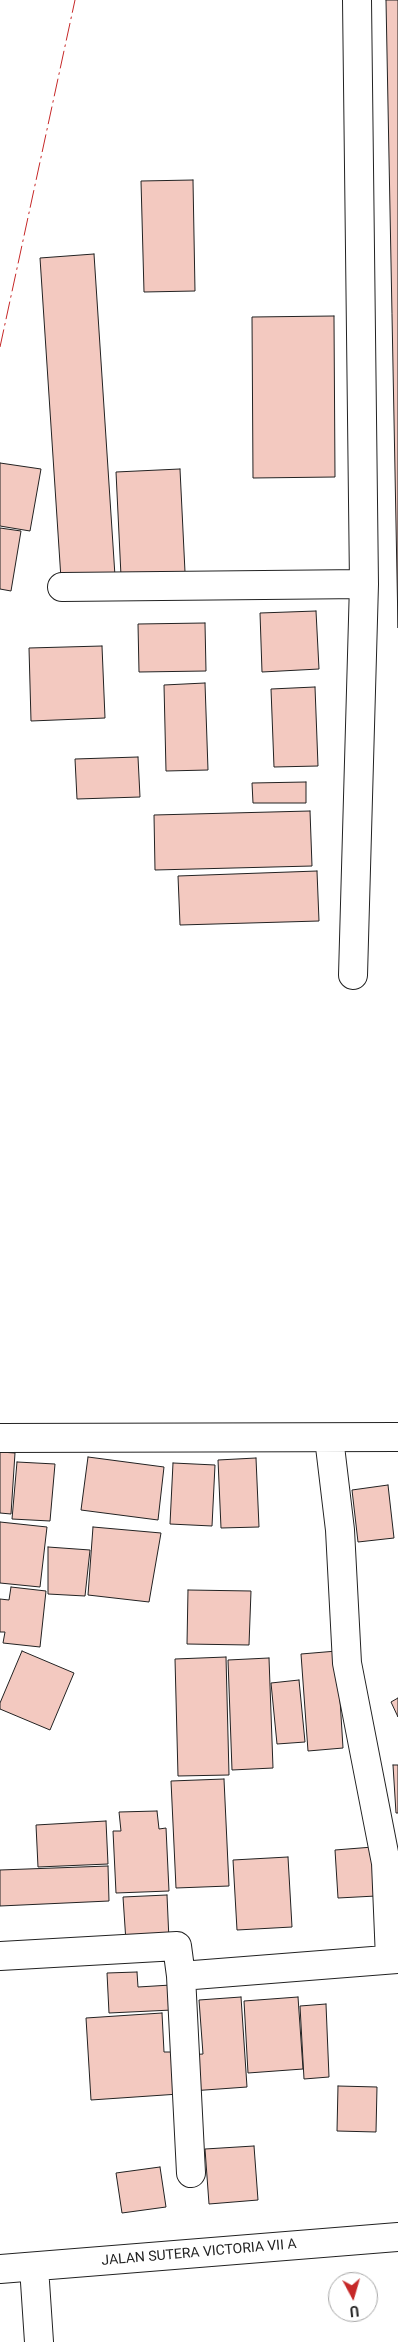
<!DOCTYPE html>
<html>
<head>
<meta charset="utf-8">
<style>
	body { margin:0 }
	#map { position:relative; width:398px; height:2342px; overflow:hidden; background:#fff; font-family:Roboto,sans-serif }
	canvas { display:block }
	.north { position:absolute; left:328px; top:2272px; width:50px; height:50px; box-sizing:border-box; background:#fff; border:1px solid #a7a7a7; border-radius:50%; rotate:174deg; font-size:14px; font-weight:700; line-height:20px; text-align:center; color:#222 }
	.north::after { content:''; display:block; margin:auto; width:18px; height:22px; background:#c62828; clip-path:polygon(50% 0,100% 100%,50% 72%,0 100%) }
</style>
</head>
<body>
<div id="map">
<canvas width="398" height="2342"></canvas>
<div class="north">U</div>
</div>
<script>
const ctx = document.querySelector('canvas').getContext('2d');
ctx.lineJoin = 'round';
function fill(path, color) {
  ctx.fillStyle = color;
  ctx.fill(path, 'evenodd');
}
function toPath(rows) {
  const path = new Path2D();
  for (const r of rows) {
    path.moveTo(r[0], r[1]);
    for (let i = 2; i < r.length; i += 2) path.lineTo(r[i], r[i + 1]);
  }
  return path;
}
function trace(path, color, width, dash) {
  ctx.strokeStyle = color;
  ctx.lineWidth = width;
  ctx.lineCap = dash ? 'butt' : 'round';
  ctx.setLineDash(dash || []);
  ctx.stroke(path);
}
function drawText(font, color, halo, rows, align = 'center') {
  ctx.font = font + ' Roboto,sans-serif';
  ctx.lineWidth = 4;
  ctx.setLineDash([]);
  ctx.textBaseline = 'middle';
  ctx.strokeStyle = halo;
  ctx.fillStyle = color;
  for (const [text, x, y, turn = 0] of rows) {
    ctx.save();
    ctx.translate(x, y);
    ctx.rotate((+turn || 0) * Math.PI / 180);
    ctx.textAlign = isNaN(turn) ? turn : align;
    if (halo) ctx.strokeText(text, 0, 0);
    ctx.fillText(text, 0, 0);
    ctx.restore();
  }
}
const building = toPath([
	[386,0,398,0,398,628,386,0],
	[193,180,195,291,144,292,141,181,193,180],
	[94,254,115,576,61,579,40,258,94,254],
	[334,316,335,477,253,478,252,317,334,316],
	[0,463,41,469,30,531,0,526,0,463],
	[180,469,185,572,121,576,116,472,180,469],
	[0,528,21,531,11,591,0,589,0,528],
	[316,611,319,669,262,672,260,613,316,611],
	[205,623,206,671,139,672,138,624,205,623],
	[102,646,105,718,31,721,29,648,102,646],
	[205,683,208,770,166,771,164,685,205,683],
	[315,687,318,766,274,767,271,689,315,687],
	[138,757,140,797,77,799,75,759,138,757],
	[306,782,306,803,253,803,252,783,306,782],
	[310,811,312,866,155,870,154,815,310,811],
	[317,871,319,921,180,925,178,876,317,871],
	[0,1452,15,1453,11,1514,0,1513,0,1452],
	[88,1457,164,1467,158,1520,81,1510,88,1457],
	[256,1458,259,1527,221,1528,218,1460,256,1458],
	[17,1462,55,1464,50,1521,12,1519,17,1462],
	[173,1463,215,1465,212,1526,170,1524,173,1463],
	[388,1485,394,1538,358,1542,352,1490,388,1485],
	[0,1522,47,1527,40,1587,0,1583,0,1522],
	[93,1527,161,1533,149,1602,88,1595,93,1527],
	[48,1547,90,1550,85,1596,48,1594,48,1547],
	[11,1587,46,1591,40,1647,3,1643,5,1632,0,1632,0,1599,9,1600,11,1587],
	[188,1590,251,1591,249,1645,187,1644,188,1590],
	[22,1651,74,1673,50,1730,0,1709,0,1703,22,1651],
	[337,1651,343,1748,308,1751,301,1654,337,1651],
	[226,1657,229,1775,178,1776,175,1659,226,1657],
	[269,1658,273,1768,232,1770,228,1660,269,1658],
	[299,1680,305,1742,277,1744,271,1683,299,1680],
	[398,1698,398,1717,391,1702,398,1698],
	[393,1765,398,1765,398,1813,396,1813,393,1765],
	[224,1779,229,1886,176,1888,171,1781,224,1779],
	[157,1811,159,1829,166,1828,169,1891,116,1893,113,1831,121,1831,119,1812,157,1811],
	[106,1821,108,1864,38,1867,36,1825,106,1821],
	[373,1847,376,1896,338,1898,335,1850,373,1847],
	[288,1857,292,1927,237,1930,233,1860,288,1857],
	[108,1866,109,1901,0,1906,0,1870,108,1866],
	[167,1895,169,1940,126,1942,123,1897,167,1895],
	[137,1972,138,1987,171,1985,172,2010,109,2013,107,1973,137,1972],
	[241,1997,247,2087,191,2091,188,2055,203,2054,199,2000,241,1997],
	[298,1997,303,2069,248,2073,244,2001,298,1997],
	[326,2004,329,2077,304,2079,300,2006,326,2004],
	[162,2013,164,2052,176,2052,179,2094,91,2100,86,2018,162,2013],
	[338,2086,377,2087,376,2132,337,2131,338,2086],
	[254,2146,258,2200,209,2204,205,2149,254,2146],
	[160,2167,166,2207,122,2213,116,2173,160,2167]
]);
fill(building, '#f3c9c0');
trace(building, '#222', 1);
const minor = toPath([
	[62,587,364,584],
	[353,975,364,584,357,0],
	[0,1438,398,1437],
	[329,1438,340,1530,347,1663,386,1863,390,1959],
	[0,1956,177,1946,181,1976,191,2173],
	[181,1976,398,1959],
	[34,2267,39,2342],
	[0,2269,398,2237]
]);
trace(minor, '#222', 30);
trace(minor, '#fff', 28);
trace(toPath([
	[0,347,75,0]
]), '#c62828', 1, [18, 4, 2.5, 4]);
drawText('14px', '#222', '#fff', [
	["JALAN SUTERA VICTORIA VII A",199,2253,-5]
]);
</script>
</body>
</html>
